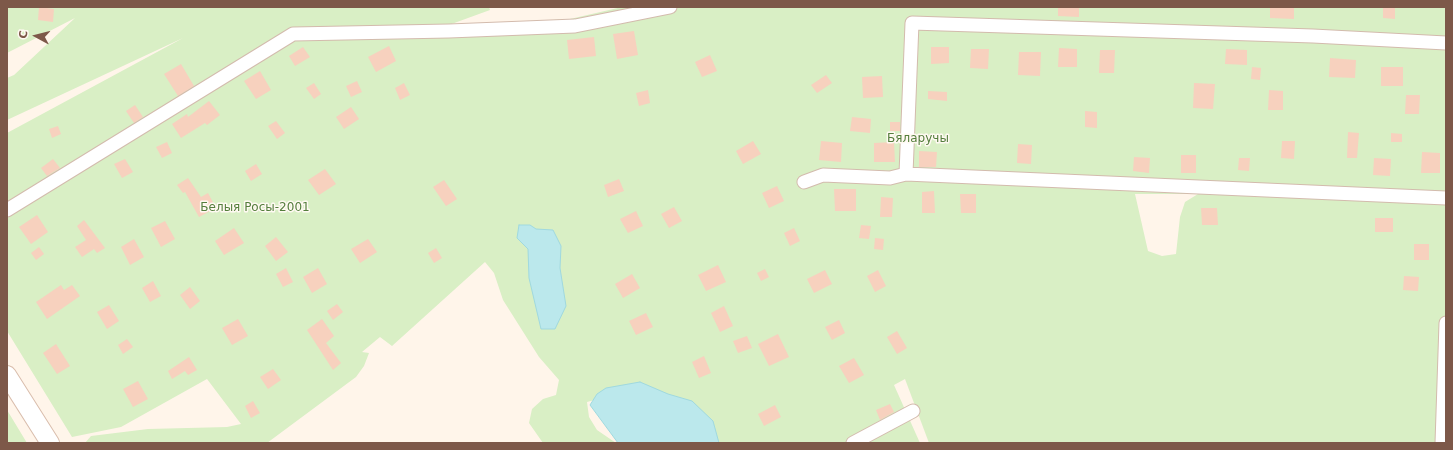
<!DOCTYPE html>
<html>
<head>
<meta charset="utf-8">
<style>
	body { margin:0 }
	#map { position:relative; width:1453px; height:450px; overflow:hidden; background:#fff5ea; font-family:"DejaVu Sans",sans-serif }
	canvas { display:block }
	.frame { position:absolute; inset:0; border:8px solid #7d5849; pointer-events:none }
	.north { position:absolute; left:16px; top:16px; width:40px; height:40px; -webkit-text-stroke:3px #fff9f2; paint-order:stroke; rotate:277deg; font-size:11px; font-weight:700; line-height:16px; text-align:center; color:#7d5849 }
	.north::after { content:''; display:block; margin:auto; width:14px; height:18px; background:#7d5849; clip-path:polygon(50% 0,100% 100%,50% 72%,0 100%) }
</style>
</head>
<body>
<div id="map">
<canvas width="1453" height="450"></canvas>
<div class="frame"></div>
<div class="north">С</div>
</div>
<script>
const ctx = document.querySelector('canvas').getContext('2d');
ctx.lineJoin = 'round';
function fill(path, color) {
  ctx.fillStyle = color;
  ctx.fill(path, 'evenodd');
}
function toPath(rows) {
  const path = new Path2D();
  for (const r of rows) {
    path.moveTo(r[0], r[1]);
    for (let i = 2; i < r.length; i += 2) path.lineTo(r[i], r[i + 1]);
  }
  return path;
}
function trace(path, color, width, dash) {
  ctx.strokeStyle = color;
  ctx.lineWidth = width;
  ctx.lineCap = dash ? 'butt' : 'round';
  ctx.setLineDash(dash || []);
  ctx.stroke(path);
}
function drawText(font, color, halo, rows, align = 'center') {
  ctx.font = font + ' "DejaVu Sans",sans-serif';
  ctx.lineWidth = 3;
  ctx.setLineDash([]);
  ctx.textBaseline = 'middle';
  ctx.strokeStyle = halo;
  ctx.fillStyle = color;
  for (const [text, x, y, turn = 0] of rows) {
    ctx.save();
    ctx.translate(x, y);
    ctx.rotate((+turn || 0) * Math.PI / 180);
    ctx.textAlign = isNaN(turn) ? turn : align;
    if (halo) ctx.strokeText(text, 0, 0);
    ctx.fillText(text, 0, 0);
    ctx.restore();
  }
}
fill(toPath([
	[7,7,489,7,490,10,446,26,570,19,622,7,1446,7,1446,443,929,443,905,379,894,385,920,443,714,443,613,395,587,402,589,417,597,430,616,443,543,443,529,423,532,409,543,399,556,395,559,380,539,357,503,300,494,273,485,262,392,346,380,337,362,352,369,353,364,366,356,377,267,443,85,443,91,436,148,429,227,427,241,424,207,379,121,427,72,437,7,331,7,133,183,38,7,120,7,78,14,75,75,18,7,53],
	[1135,194,1198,194,1185,202,1180,217,1176,254,1162,256,1148,251],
	[7,410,27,443,7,443]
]), '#d9efc5');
const water = toPath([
	[519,225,530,225,536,229,553,230,561,246,560,268,566,306,555,329,541,329,529,278,528,249,517,238,519,225],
	[640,382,668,394,692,401,713,421,719,443,618,443,590,405,597,394,606,388,640,382]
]);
fill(water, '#bbe8ec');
trace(water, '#a0d9df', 1);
fill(toPath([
	[39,7,54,9,53,22,38,20],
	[1058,7,1079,7,1079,17,1058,16],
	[1270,7,1294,7,1294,19,1270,18],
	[1383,7,1395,7,1395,19,1383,18],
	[634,31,638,55,617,59,613,34],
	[594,37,596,56,569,59,567,40],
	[389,46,396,61,376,72,368,57],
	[303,47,310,57,295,66,289,56],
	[931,47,949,47,949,63,931,64],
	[1059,48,1077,49,1077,67,1058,67],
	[971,49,989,49,988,69,970,68],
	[1226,49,1247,50,1247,65,1225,64],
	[1100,50,1115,50,1114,73,1099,73],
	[1019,52,1041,52,1040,76,1018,75],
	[710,55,717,71,702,77,695,62],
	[1330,58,1356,60,1355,78,1329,77],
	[181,64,194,86,178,96,164,74],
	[1252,67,1261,68,1260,80,1251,79],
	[1381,67,1403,67,1403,86,1381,86],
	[260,71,271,90,256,99,244,81],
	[826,75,832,83,817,93,811,85],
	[882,76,883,97,863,98,862,77],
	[357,81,362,92,351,97,346,86],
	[314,83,321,94,314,99,306,88],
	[404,83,410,95,400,100,395,88],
	[1194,83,1215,84,1213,109,1193,108],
	[648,90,650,103,639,106,636,93],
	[1269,90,1283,91,1283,110,1268,110],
	[928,91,947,92,947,101,928,99],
	[1406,95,1420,95,1419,114,1405,114],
	[209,101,220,115,207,125,205,123,181,138,172,124,187,114,188,117],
	[135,105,143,117,134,123,126,111],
	[351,107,359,119,344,129,336,117],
	[1085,111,1097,112,1097,128,1085,127],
	[852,117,871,119,870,133,850,131],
	[276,121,285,133,277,139,268,126],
	[890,122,900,122,900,131,890,131],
	[58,126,61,134,52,138,49,129],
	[1348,132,1359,133,1357,158,1347,158],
	[1391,133,1402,134,1402,142,1391,142],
	[753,141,761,154,743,164,736,151],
	[821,141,842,143,841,162,819,160],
	[1282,141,1295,141,1294,159,1281,158],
	[167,142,172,153,162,158,156,147],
	[894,142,895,162,874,162,874,143],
	[1018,144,1032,145,1031,164,1017,163],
	[919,151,937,152,936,167,919,167],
	[1422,152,1440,153,1440,173,1421,173],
	[1181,155,1196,155,1196,173,1181,173],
	[1134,157,1150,158,1149,173,1133,171],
	[1239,158,1250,158,1249,171,1238,170],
	[1374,158,1391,159,1390,176,1373,175],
	[53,159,60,168,47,176,41,168],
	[125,159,133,172,122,178,114,164],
	[256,164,262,174,251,181,245,171],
	[325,169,336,184,319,195,308,180],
	[188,178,201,197,208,193,216,208,199,217,185,192,183,193,177,185],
	[619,179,624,191,608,197,604,185],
	[444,180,457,199,446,206,433,187],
	[777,186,784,201,769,208,762,193],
	[834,189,856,189,856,211,835,211],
	[934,191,935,213,922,213,922,192],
	[960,194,976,194,976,213,961,213],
	[881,197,893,198,892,217,880,217],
	[674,207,682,221,669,228,661,214],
	[1201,208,1217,208,1218,225,1202,225],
	[636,211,643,226,628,233,620,219],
	[37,215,48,232,31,244,19,227],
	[1375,218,1393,218,1393,232,1375,232],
	[84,220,105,248,97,253,94,249,82,257,75,247,86,240,77,226],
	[165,221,175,239,161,247,151,228],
	[861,225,871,226,869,239,859,238],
	[234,228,244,243,224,255,215,241],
	[794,228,800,241,790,246,784,233],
	[276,237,288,252,276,261,265,246],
	[875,238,884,239,883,250,874,249],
	[134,239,144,257,130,265,121,247],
	[368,239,377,252,360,263,351,249],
	[1414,244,1429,244,1429,260,1414,260],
	[39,247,44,254,36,260,31,253],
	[436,248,442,258,434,263,428,253],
	[718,265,726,282,706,291,698,275],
	[286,268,293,282,283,287,276,274],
	[318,268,327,284,312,293,303,277],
	[765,269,769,277,761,281,757,273],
	[825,270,832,284,814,293,807,279],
	[878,270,886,286,875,292,867,276],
	[632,274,640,288,623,298,615,284],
	[1404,276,1419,277,1418,291,1403,290],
	[153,281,161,296,150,302,142,288],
	[61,285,64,290,72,285,80,296,47,319,36,302],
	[190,287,200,301,190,309,180,295],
	[337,304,343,312,333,320,327,311],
	[109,305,119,321,107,329,97,312],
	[724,306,733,326,720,332,711,313],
	[646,313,653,327,636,335,629,321],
	[238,319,248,336,232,345,222,328],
	[322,319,334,336,326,343,341,363,333,370,307,330],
	[839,320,845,333,832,340,825,327],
	[897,331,907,348,897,354,887,337],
	[778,334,789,357,769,366,758,344],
	[747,336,752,348,738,353,733,341],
	[127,339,133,347,123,354,118,345],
	[56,344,70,366,57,374,43,353],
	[704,356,711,373,699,378,692,362],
	[189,357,197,370,188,375,185,371,172,379,168,371],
	[854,358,864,375,849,383,839,366],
	[273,369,281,380,268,389,260,377],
	[138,381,148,399,133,407,123,389],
	[253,401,260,413,251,418,245,406],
	[890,404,894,412,880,420,876,410],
	[775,405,781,417,764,426,758,414]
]), '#f7d1be');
const street = toPath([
	[906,174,912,23,1313,36,1446,43],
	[804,182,823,175,890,178,906,174,1446,198],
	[7,210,293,34,449,31,575,26,670,7],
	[853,443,913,411],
	[1442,443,1446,323]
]);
const secondary = toPath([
	[7,375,50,443]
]);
trace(street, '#d3bbad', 15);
trace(secondary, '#d9bdac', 20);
trace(street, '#fff', 13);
trace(secondary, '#fff', 18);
drawText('12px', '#547e3c', '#fff9f2', [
	["Бяларучы",918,139],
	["Белыя Росы-2001",255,208]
]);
</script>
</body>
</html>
